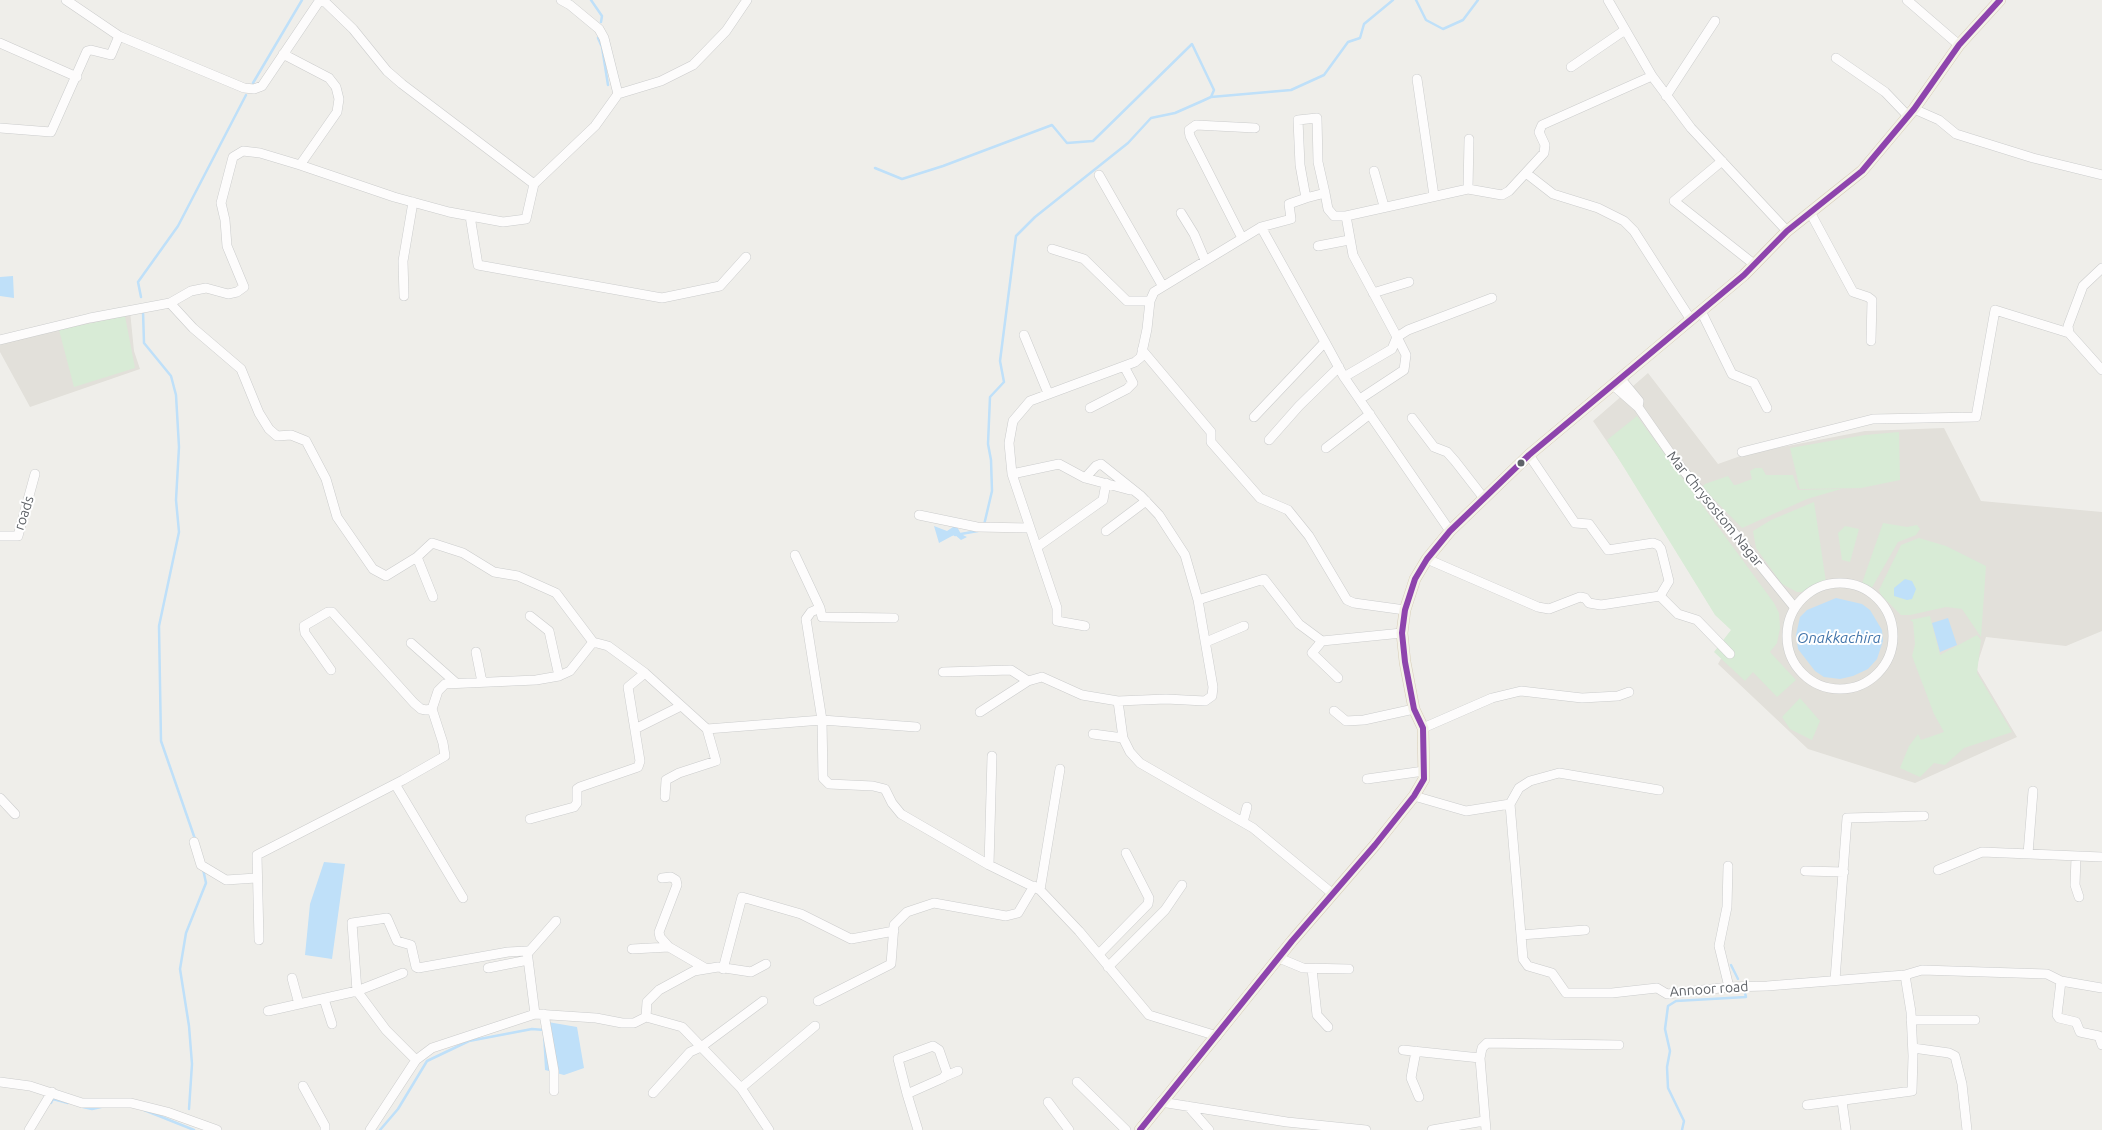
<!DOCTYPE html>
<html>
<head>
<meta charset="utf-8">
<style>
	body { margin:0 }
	canvas { display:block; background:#efeeea }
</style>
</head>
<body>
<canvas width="2102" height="1130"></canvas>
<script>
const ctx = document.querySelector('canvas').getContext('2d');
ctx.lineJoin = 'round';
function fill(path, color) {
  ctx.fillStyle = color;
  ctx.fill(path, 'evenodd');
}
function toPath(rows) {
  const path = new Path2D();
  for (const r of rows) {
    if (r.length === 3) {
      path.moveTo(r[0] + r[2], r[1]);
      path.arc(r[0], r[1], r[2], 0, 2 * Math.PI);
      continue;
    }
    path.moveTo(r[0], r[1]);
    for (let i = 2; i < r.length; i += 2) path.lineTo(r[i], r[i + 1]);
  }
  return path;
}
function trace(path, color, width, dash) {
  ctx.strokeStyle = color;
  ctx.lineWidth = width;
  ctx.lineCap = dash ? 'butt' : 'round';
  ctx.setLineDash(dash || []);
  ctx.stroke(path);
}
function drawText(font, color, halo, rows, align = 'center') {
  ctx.font = font + ' Ubuntu,sans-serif';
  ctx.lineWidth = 4;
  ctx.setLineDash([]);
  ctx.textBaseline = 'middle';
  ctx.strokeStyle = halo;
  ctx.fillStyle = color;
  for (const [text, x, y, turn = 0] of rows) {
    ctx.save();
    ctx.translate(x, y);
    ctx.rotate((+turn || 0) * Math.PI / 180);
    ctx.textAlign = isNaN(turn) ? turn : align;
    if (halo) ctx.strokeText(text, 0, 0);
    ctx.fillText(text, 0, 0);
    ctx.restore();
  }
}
fill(toPath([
	[130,311,134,351,140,369,30,407,0,352,0,341],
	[1648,373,1718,464,1746,454,1865,431,1944,428,1981,501,2102,512,2102,631,2066,646,1986,637,1976,668,2017,737,1915,783,1808,749,1718,664,1736,632,1593,421]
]), '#e2e0da');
fill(toPath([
	[125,316,135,368,74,387,59,330],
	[1637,416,1774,603,1779,613,1780,628,1777,643,1770,652,1796,680,1777,697,1753,672,1745,681,1714,652,1731,630,1715,615,1607,440],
	[1899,432,1900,480,1861,488,1800,489,1790,448,1865,435],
	[1755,468,1762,468,1766,475,1793,475,1798,490,1841,489,1807,499,1742,528,1702,487,1705,484,1728,476,1734,485,1736,485,1752,479,1750,471],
	[1814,502,1826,582,1807,592,1797,592,1782,584,1756,548,1753,531,1771,520],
	[1883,523,1907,527,1917,525,1920,529,1916,535,1898,542,1870,591,1861,586],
	[1845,526,1859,529,1850,562,1842,560,1838,533],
	[1919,538,1946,546,1986,566,1981,637,1962,609,1946,607,1910,615,1901,615,1881,595,1879,590,1901,545],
	[1930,616,1940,655,1977,635,1981,640,1977,673,2012,732,1964,748,1945,765,1934,763,1920,777,1900,768,1909,746,1918,734,1921,740,1944,732,1934,714,1912,656,1915,644,1913,622,1910,620],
	[1800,698,1820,721,1812,740,1790,729,1782,717]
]), '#d8ebd6');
fill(toPath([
	[13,276,14,298,0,296,0,277],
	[956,525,961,534,967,537,961,540,955,535,952,536,939,543,934,526,947,531],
	[1905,579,1912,581,1916,589,1912,599,1907,600,1894,596,1894,588],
	[1836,598,1862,604,1870,610,1882,630,1883,641,1877,659,1868,669,1853,676,1840,679,1824,677,1815,671,1798,649,1796,635,1800,617,1807,610],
	[1948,618,1957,645,1940,652,1932,623],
	[324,862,345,864,332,959,305,955,310,904],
	[542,1021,577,1027,584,1068,564,1075,545,1070]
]), '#bfe0f9');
trace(toPath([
	[591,0,602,16,601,22],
	[1416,0,1426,20,1443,29,1463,20,1478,0],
	[598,38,602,47,608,85],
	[253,83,302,0],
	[1211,97,1291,90,1324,75,1348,42,1360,38,1364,24,1393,0],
	[875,168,902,179,943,166,1052,125,1067,143,1093,141,1192,44,1214,90,1211,97,1200,102,1175,113,1151,118,1128,143,1035,217,1016,236,1000,361,1004,382,990,397,988,444,991,460,992,491,984,525],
	[141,297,138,282,178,226,246,95],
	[143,311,144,343,171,376,176,395,179,447,176,500,179,532,159,626,161,741,195,839],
	[955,535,978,531],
	[1731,965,1738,979],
	[51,1103,53,1099,68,1103],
	[83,1107,92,1109,101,1107],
	[189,1109,192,1064,189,1026,180,969,186,933,206,883,203,869],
	[144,1110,194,1130],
	[380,1130,398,1109,427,1061,469,1041,532,1029,544,1030],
	[1682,1130,1684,1121,1668,1088,1667,1067,1670,1051,1665,1029,1668,1006,1676,1001,1746,997,1745,993]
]), '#bfe0f9', 2.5);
const minor = toPath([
	[66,0,119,36,244,88,254,89,262,86,320,0],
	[323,0,353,29,387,71,402,84,534,184],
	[561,0,570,5,599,29,604,38,618,94],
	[1608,0,1652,76,1691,128,1787,231],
	[1907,0,1959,45],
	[0,43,77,77],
	[283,54,329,78,336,87,339,99,337,112,300,165],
	[1836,58,1885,92,1908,116],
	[1571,67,1625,30],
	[1417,79,1434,196],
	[1666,96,1715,21],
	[1914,109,1939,120,1956,134,2033,158,2102,175],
	[0,128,51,132,87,51,91,50,111,55,119,36],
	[1722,161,1674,201,1755,265],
	[1374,171,1384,206],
	[1526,173,1553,194,1598,208,1624,221,1634,231,1691,320],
	[1099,175,1162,285],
	[1468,189,1469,139],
	[1325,193,1318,162,1317,118,1298,120,1300,165,1306,198,1325,193,1328,209,1334,216,1346,216],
	[1810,212,1853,292,1868,297,1872,300,1871,341],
	[1181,213,1194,234,1205,260],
	[470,216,478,265,662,298,720,286,746,257],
	[1261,227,1325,342],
	[1242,238,1190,136,1189,130,1196,125,1255,128],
	[1318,246,1349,240],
	[1052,249,1084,259,1127,301,1150,301],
	[2102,268,2083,286,2068,326,2069,333,2102,370],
	[1373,293,1409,282],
	[404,296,403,261,413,202],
	[1492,298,1408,330,1397,337,1353,255,1346,216,1468,189,1502,195,1509,191,1544,153,1545,145,1539,132,1542,125,1652,76],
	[170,303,191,291,206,288,228,294,237,292,244,287,227,246,225,220,221,203,233,157,243,151,260,153,300,165,394,197,449,212,503,222,526,219,534,184,595,126,618,94,661,81,693,65,726,31,747,0],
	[1701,311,1732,374,1754,383,1767,408],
	[1024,335,1048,393],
	[0,340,90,318,170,303,193,328,241,369,259,413,269,429,277,436,291,435,306,441,326,479,337,517,373,569,386,576,417,557,432,543,463,553,494,572,518,576,556,593,593,642,608,646,645,673,707,729,822,720,823,778,829,784,873,786,885,789,892,803,901,814,989,865,1040,890,1079,931,1149,1015,1217,1036],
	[1142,350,1211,432,1211,442,1260,498,1288,510,1309,536,1347,600,1354,603,1405,610],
	[1344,377,1392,349,1397,337],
	[1620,378,1639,401,1638,407],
	[1613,385,1638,407,1675,460,1795,608],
	[1360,399,1404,370,1406,355,1397,337],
	[1090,408,1127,389,1133,383,1125,368],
	[1254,417,1325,342,1344,377,1450,531],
	[1412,418,1434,447,1447,452,1455,461,1483,497],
	[1269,440,1299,406,1339,367],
	[1326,448,1370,414],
	[1742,452,1873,419,1976,417,1995,310,2069,333],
	[1012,474,1059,464,1085,478,1096,466,1101,464,1141,496,1159,515,1185,555,1198,600,1213,687,1212,696,1205,701,1166,699,1118,701],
	[1085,478,1130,490],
	[919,515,977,527,1030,528],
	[1106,531,1146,501],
	[0,536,18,536,35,474],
	[1037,547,1103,500,1106,483],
	[795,555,820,608,811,612,806,619,822,720,916,727],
	[417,557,433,597],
	[1427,559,1538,607,1549,609,1580,597,1585,598,1589,603,1601,605,1660,596,1669,581,1661,549,1658,545,1653,543,1608,550,1589,524,1575,523,1529,455],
	[1840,636,53],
	[1660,596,1678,614,1697,620,1730,654],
	[1198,600,1264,579,1299,624,1322,641,1402,633],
	[820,608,822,617,894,618],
	[530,616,549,631,559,676],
	[1085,626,1057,621,1057,608,1012,474,1009,443,1013,421,1030,401,1135,362,1141,357,1147,329,1150,301,1154,292,1261,227,1291,219,1289,204,1306,198],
	[1322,641,1312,653,1338,678],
	[1206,642,1244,626],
	[411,643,455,682],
	[476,652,482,682],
	[331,670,305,633,304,626,328,612,332,612,414,703,421,709,426,710,432,709,438,691,445,684,536,680,559,676,570,671,593,642],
	[943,672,1011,670,1028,681,1042,677,1082,695,1118,701,1123,738,1130,752,1140,763,1253,828,1333,894],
	[1334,711,1346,721,1364,720,1414,709],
	[980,712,1028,681],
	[1423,728,1492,698,1521,691,1582,698,1618,696,1629,692],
	[635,729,681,706],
	[1093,734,1123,738],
	[1367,779,1424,771],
	[395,784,463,898],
	[1414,796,1466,811,1510,804,1523,959,1528,966,1552,973,1566,993,1612,993,1657,988,1667,994,1729,987,1767,986,1905,975,1922,970,2047,974,2061,981,2102,988],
	[665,797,666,780,679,773,716,761,707,729],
	[0,798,15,814],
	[1510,804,1519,788,1530,781,1559,773,1659,790],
	[530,819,574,807,577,803,577,789,580,787,638,767,640,761,628,687,645,673],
	[1243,822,1247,807],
	[194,842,201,865,226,880,256,878],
	[2028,854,2033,791],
	[2076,857,2075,885,2079,897],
	[989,865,992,756],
	[1728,866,1727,907,1719,946,1729,987],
	[1938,870,1982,852,2102,857],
	[1805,871,1844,872],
	[662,878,671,877,676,880,677,885,659,932,660,937,669,947,705,968],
	[1040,890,1060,769],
	[1521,935,1585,930],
	[259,940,257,855,403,780,445,756,443,743,432,709],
	[632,949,669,947],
	[527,954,556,921],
	[1099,954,1148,904,1149,898,1126,853],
	[1279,958,1303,968,1349,969],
	[1108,967,1165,910,1182,885],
	[488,968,528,960],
	[723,969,742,897,801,914,851,939,894,931],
	[1312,969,1317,1015,1328,1027],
	[292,978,299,1004],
	[1835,980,1847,818,1924,816],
	[2061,981,2057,1015,2059,1018,2076,1022,2080,1032,2099,1036,2102,1045],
	[324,999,332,1024],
	[818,1001,891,964,894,925,907,912,934,903,1006,916,1018,913,1034,886],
	[268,1011,357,991,403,973],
	[544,1014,554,1071,554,1091],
	[646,1017,647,1002,659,990,694,971,718,967,751,972,766,964],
	[1911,1020,1975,1020],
	[1913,1048,1949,1053,1955,1056,1962,1084,1967,1130],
	[1403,1050,1480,1058],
	[1416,1051,1411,1078,1419,1097],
	[416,1060,386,1030,357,991,352,923,387,918,397,941,411,945,416,967,418,968,508,952,527,951,535,1014],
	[946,1076,958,1071],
	[0,1082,30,1086,82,1103,131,1103,167,1112,217,1130],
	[1077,1082,1126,1130],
	[303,1086,325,1126,325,1130],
	[741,1088,815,1026],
	[653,1093,690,1052,701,1047,763,1001],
	[907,1094,898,1059,933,1046,939,1050,947,1073,943,1078,907,1094,918,1130],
	[1842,1101,1846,1130],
	[1048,1102,1069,1130],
	[1161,1102,1287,1122,1366,1130],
	[1807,1105,1912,1091,1913,1056,1911,1012,1905,975],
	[1188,1106,1209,1130],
	[29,1130,52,1092],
	[370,1130,416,1060,432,1048,535,1014,596,1018,622,1023,634,1023,646,1017,682,1027,741,1088,769,1130],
	[1432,1130,1484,1121],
	[1486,1130,1480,1058,1482,1048,1487,1043,1619,1045]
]);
const major = toPath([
	[1140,1130,1292,941,1375,845,1414,796,1424,779,1423,728,1414,709,1405,662,1402,633,1405,610,1415,579,1427,559,1450,531,1529,455,1744,275,1787,231,1862,171,1914,109,1959,45,2000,0]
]);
trace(minor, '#cbcccc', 10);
trace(major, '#d7ceb8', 12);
trace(minor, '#fdfcfc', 9);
trace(major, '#f4f2e9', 11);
trace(toPath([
	[1140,1130,1292,941,1375,845,1414,796,1424,779,1423,728,1414,709,1405,662,1402,633,1405,610,1415,579,1427,559,1450,531,1529,455,1744,275,1787,231,1862,171,1914,109,1959,45,2000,0]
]), '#8e44ad', 6);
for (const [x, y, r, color] of [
	[1521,463,4.5,"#5f6368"]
]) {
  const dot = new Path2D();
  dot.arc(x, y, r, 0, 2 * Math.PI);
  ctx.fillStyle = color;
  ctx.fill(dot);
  trace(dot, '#fff', 2);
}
drawText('14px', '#5f6368', '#fff', [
	["Mar Chrysostom Nagar",1715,509,51],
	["roads",24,513,-72],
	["Annoor road",1709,989,-4]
]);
drawText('italic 15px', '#4174aa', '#fff', [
	["Onakkachira",1839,638]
]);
</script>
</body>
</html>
